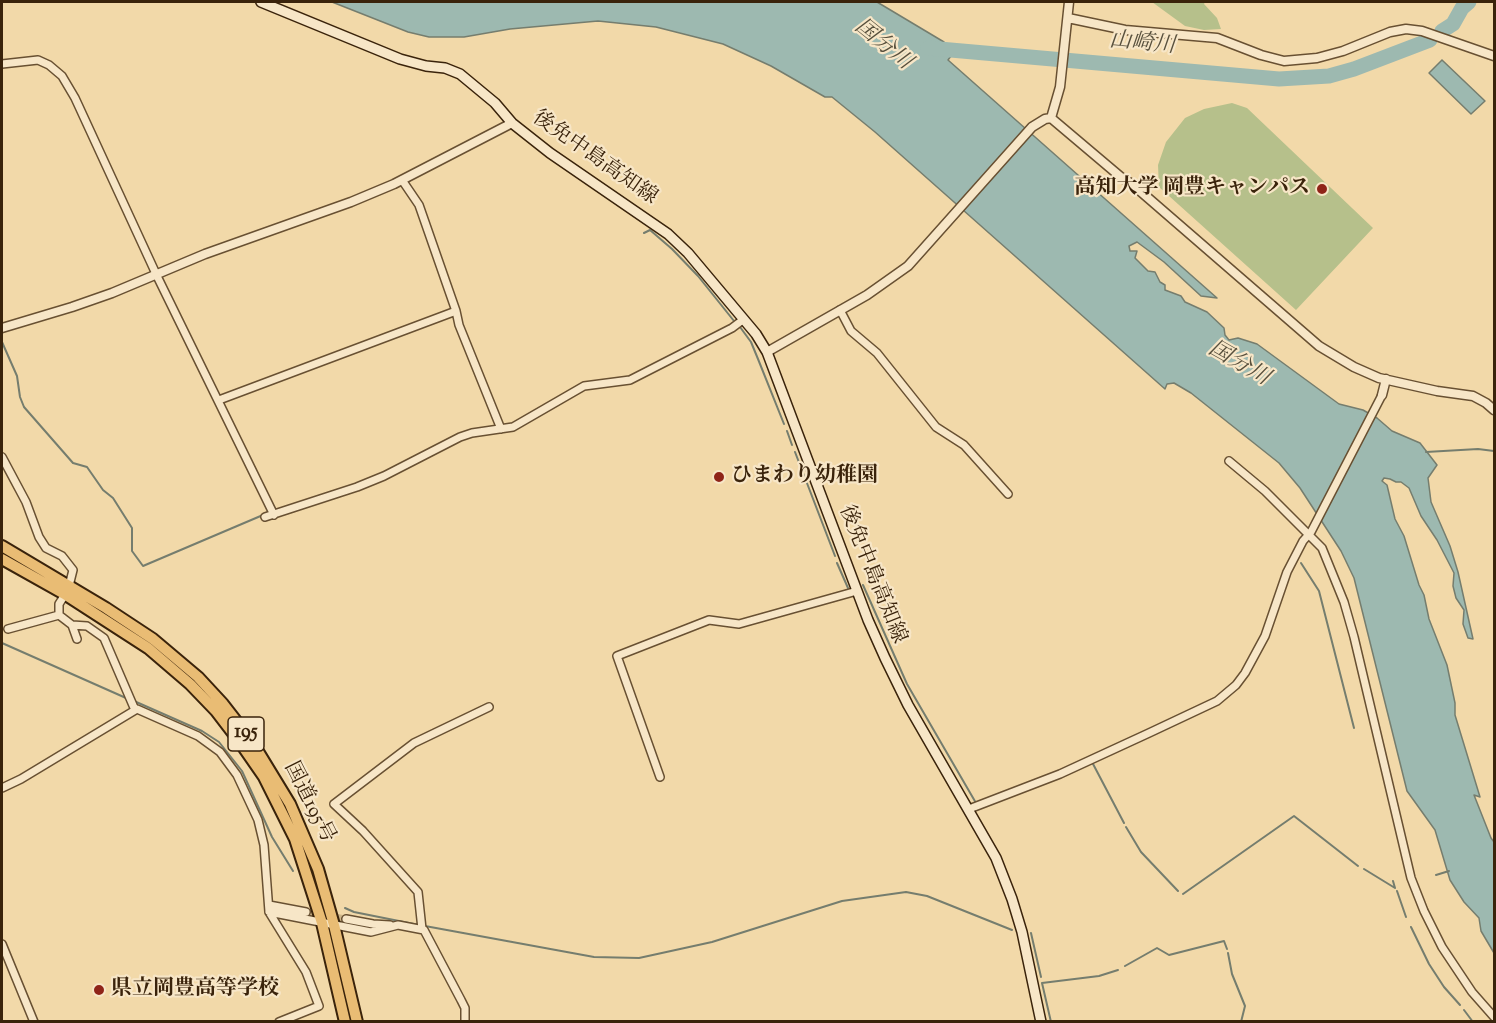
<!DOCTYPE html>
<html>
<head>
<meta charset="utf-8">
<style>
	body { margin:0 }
	#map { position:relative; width:1496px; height:1023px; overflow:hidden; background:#f2d9a9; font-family:"Sorts Mill Goudy",serif }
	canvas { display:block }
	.frame { position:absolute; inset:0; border:3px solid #3a230b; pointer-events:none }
</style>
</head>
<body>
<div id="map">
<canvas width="1496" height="1023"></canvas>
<div class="frame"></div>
</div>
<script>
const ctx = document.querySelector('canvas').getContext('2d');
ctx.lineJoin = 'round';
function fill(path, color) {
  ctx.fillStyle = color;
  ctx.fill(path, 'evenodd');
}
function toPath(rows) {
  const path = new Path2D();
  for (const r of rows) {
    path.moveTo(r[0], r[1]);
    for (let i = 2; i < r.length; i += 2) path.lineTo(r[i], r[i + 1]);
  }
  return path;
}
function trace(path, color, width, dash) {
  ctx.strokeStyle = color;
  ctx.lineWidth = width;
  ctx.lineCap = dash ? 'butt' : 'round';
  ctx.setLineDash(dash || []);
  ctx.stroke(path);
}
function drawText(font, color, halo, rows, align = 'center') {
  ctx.font = font + ' "Sorts Mill Goudy","Noto Serif JP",serif';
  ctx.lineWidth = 4.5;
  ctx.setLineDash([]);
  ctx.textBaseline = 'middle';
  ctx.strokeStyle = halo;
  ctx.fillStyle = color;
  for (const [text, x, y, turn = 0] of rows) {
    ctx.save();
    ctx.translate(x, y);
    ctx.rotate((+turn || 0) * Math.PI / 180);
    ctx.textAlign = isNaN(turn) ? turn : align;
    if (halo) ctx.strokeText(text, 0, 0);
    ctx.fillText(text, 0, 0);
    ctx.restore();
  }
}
fill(toPath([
	[1152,2,1205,2,1204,4,1217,18,1221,29,1204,30,1185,26],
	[1232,103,1247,108,1373,228,1296,310,1159,187,1158,165,1166,142,1185,118,1204,109]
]), '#b6c08b');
const water = toPath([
	[332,2,877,2,944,42,951,56,948,60,1217,298,1201,296,1164,262,1137,242,1129,246,1130,251,1137,251,1135,258,1148,271,1155,272,1160,282,1165,285,1165,290,1181,296,1185,302,1207,312,1224,328,1225,335,1229,340,1238,338,1257,344,1339,404,1363,410,1377,418,1392,431,1420,443,1437,465,1428,478,1431,502,1450,546,1458,572,1473,639,1468,638,1463,624,1464,610,1456,598,1453,586,1454,573,1437,540,1421,516,1409,488,1401,482,1396,482,1390,479,1384,478,1382,481,1387,485,1395,519,1404,536,1419,585,1424,595,1429,619,1447,665,1455,703,1455,715,1480,797,1474,795,1491,838,1494,842,1494,953,1481,931,1479,918,1464,902,1450,880,1435,830,1407,791,1354,578,1341,551,1300,488,1279,463,1191,393,1174,383,1167,384,1165,389,875,132,832,97,825,97,771,66,723,44,656,27,598,21,510,29,464,37,429,37,408,32,332,2],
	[1442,60,1485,101,1471,114,1429,73,1442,60]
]);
fill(water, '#9db9b0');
trace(water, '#757d6e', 1.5);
trace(toPath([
	[644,233,650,230,672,249,698,276,734,321],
	[740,327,751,342,758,359,784,424],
	[2,342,17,376,20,397,24,407,73,463,87,467,103,490,113,498,132,528,132,551,143,566,270,512],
	[787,431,792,445],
	[795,452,835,556],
	[1426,452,1478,449,1494,451],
	[837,563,848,588],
	[1301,563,1319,591,1354,728],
	[863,585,907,684,976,803],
	[2,643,126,698],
	[134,701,202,731,219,742,242,771,272,837,293,871],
	[1092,762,1124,823],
	[1126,827,1141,852,1178,891],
	[1364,869,1395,888],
	[1436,875,1449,871],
	[1393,881,1395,888],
	[1397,891,1406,917],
	[1183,894,1294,816,1358,866],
	[345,908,354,912,419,925],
	[425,926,594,957,639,958,712,942,842,901,906,892,927,896,1012,930],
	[1411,927,1429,964,1444,987,1460,1005],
	[1031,933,1041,977],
	[1228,953,1232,974,1245,1006,1241,1022],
	[1125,966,1157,948,1169,955,1224,941,1227,949],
	[1042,983,1099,976,1118,970],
	[1042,983,1051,1022],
	[1464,1010,1473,1022]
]), '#757d6e', 2);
trace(toPath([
	[1442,31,1453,24,1462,8,1469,2],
	[928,48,1279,79,1329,76,1354,69,1430,40]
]), '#9db9b0', 15);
trace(toPath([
	[306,912,346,919]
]), '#cdb589', 7, [7, 3.5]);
const minor = toPath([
	[2,64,38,60,49,65,62,76,75,98,157,276,274,515],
	[402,180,419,205,456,311,459,325,501,429],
	[840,310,851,331,877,353,936,427,964,445,1008,494],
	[219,400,456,311],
	[2,457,26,502,39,537,46,548,62,556,73,570,68,590,59,604,59,615,72,625,87,626,104,638,135,710],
	[1229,461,1265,491,1322,548,1344,602,1354,637,1411,878,1424,911,1442,947,1472,992,1494,1017],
	[265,517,357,487,384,476,460,437,472,433,513,427,584,386,630,380,732,328,744,319],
	[72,625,77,639],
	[8,629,59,615],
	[660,777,617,656,709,620,739,624,857,591],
	[2,788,21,779,137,709,198,736,220,752,237,775,258,820,264,845,269,912,371,932,398,925,424,930,461,1000,465,1008,465,1022],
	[969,809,1060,774,1149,733,1217,701,1236,685,1245,673,1265,636,1287,572,1303,541,1311,532,1382,395],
	[269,905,306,912],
	[269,912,306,972,319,1006,279,1022],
	[346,919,373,924,390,925],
	[422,929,418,892,363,831,334,804,414,743,489,707],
	[2,944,34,1022]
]);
const tertiary = toPath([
	[1068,18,1125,30,1217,38,1261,55,1284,61,1317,58,1343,51,1390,32,1406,29,1422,31,1494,56],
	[1051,118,1122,178,1132,184,1319,346,1354,367,1379,378,1437,391,1473,396,1486,403,1494,410],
	[1051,118,1060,87,1069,2],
	[2,328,72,307,112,293,205,254,351,202,394,184,512,123],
	[767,352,867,295,908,266,1032,127,1045,119,1051,118],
	[1382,395,1386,379]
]);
const secondary = toPath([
	[261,2,400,59,426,66,445,68,460,74,495,103,512,123,550,153,668,234,688,253,756,334,767,352,868,620,885,658,908,705,996,858,1012,899,1022,932,1041,1022]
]);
const trunk = toPath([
	[2,546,106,608,153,639,198,677,223,704,251,740,290,804,318,869,334,925,357,1022],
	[2,559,66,595,148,648,190,684,216,711,239,741,264,777,295,839,322,923,345,1022]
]);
trace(minor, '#685032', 10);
trace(tertiary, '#685032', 11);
trace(secondary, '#3a230b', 12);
trace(trunk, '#3a230b', 14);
trace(minor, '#f7e6c7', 7);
trace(tertiary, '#f7e6c7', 8);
trace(secondary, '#f7e6c7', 9);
trace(trunk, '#e9bc74', 10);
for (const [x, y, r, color] of [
	[1322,189,6,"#8f2418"],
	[719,477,6,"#8f2418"],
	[99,990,6,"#8f2418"]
]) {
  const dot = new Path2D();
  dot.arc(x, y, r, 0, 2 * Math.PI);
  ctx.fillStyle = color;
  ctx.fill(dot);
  trace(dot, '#f7e6c7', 2);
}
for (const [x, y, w] of [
	[246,734,36]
]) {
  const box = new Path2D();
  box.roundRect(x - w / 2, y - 17, w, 34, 4.5);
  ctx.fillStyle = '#f7e6c7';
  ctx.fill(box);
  trace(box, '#3a230b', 1.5);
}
drawText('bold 20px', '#3a230b', null, [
	["195",246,734]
]);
drawText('21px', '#3a230b', '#f7e6c7', [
	["後免中島高知線",594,159,35],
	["後免中島高知線",871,575,68],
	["国道195号",308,803,63]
]);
drawText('bold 21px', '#3a230b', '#f7e6c7', [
	["高知大学 岡豊キャンパス",1310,189,"right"],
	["ひまわり幼稚園",731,477],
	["県立岡豊高等学校",111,990]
], 'left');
drawText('italic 22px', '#58503d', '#f7e6c7', [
	["山崎川",1142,45,5],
	["国分川",882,46,39],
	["国分川",1238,365,30]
]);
</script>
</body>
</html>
